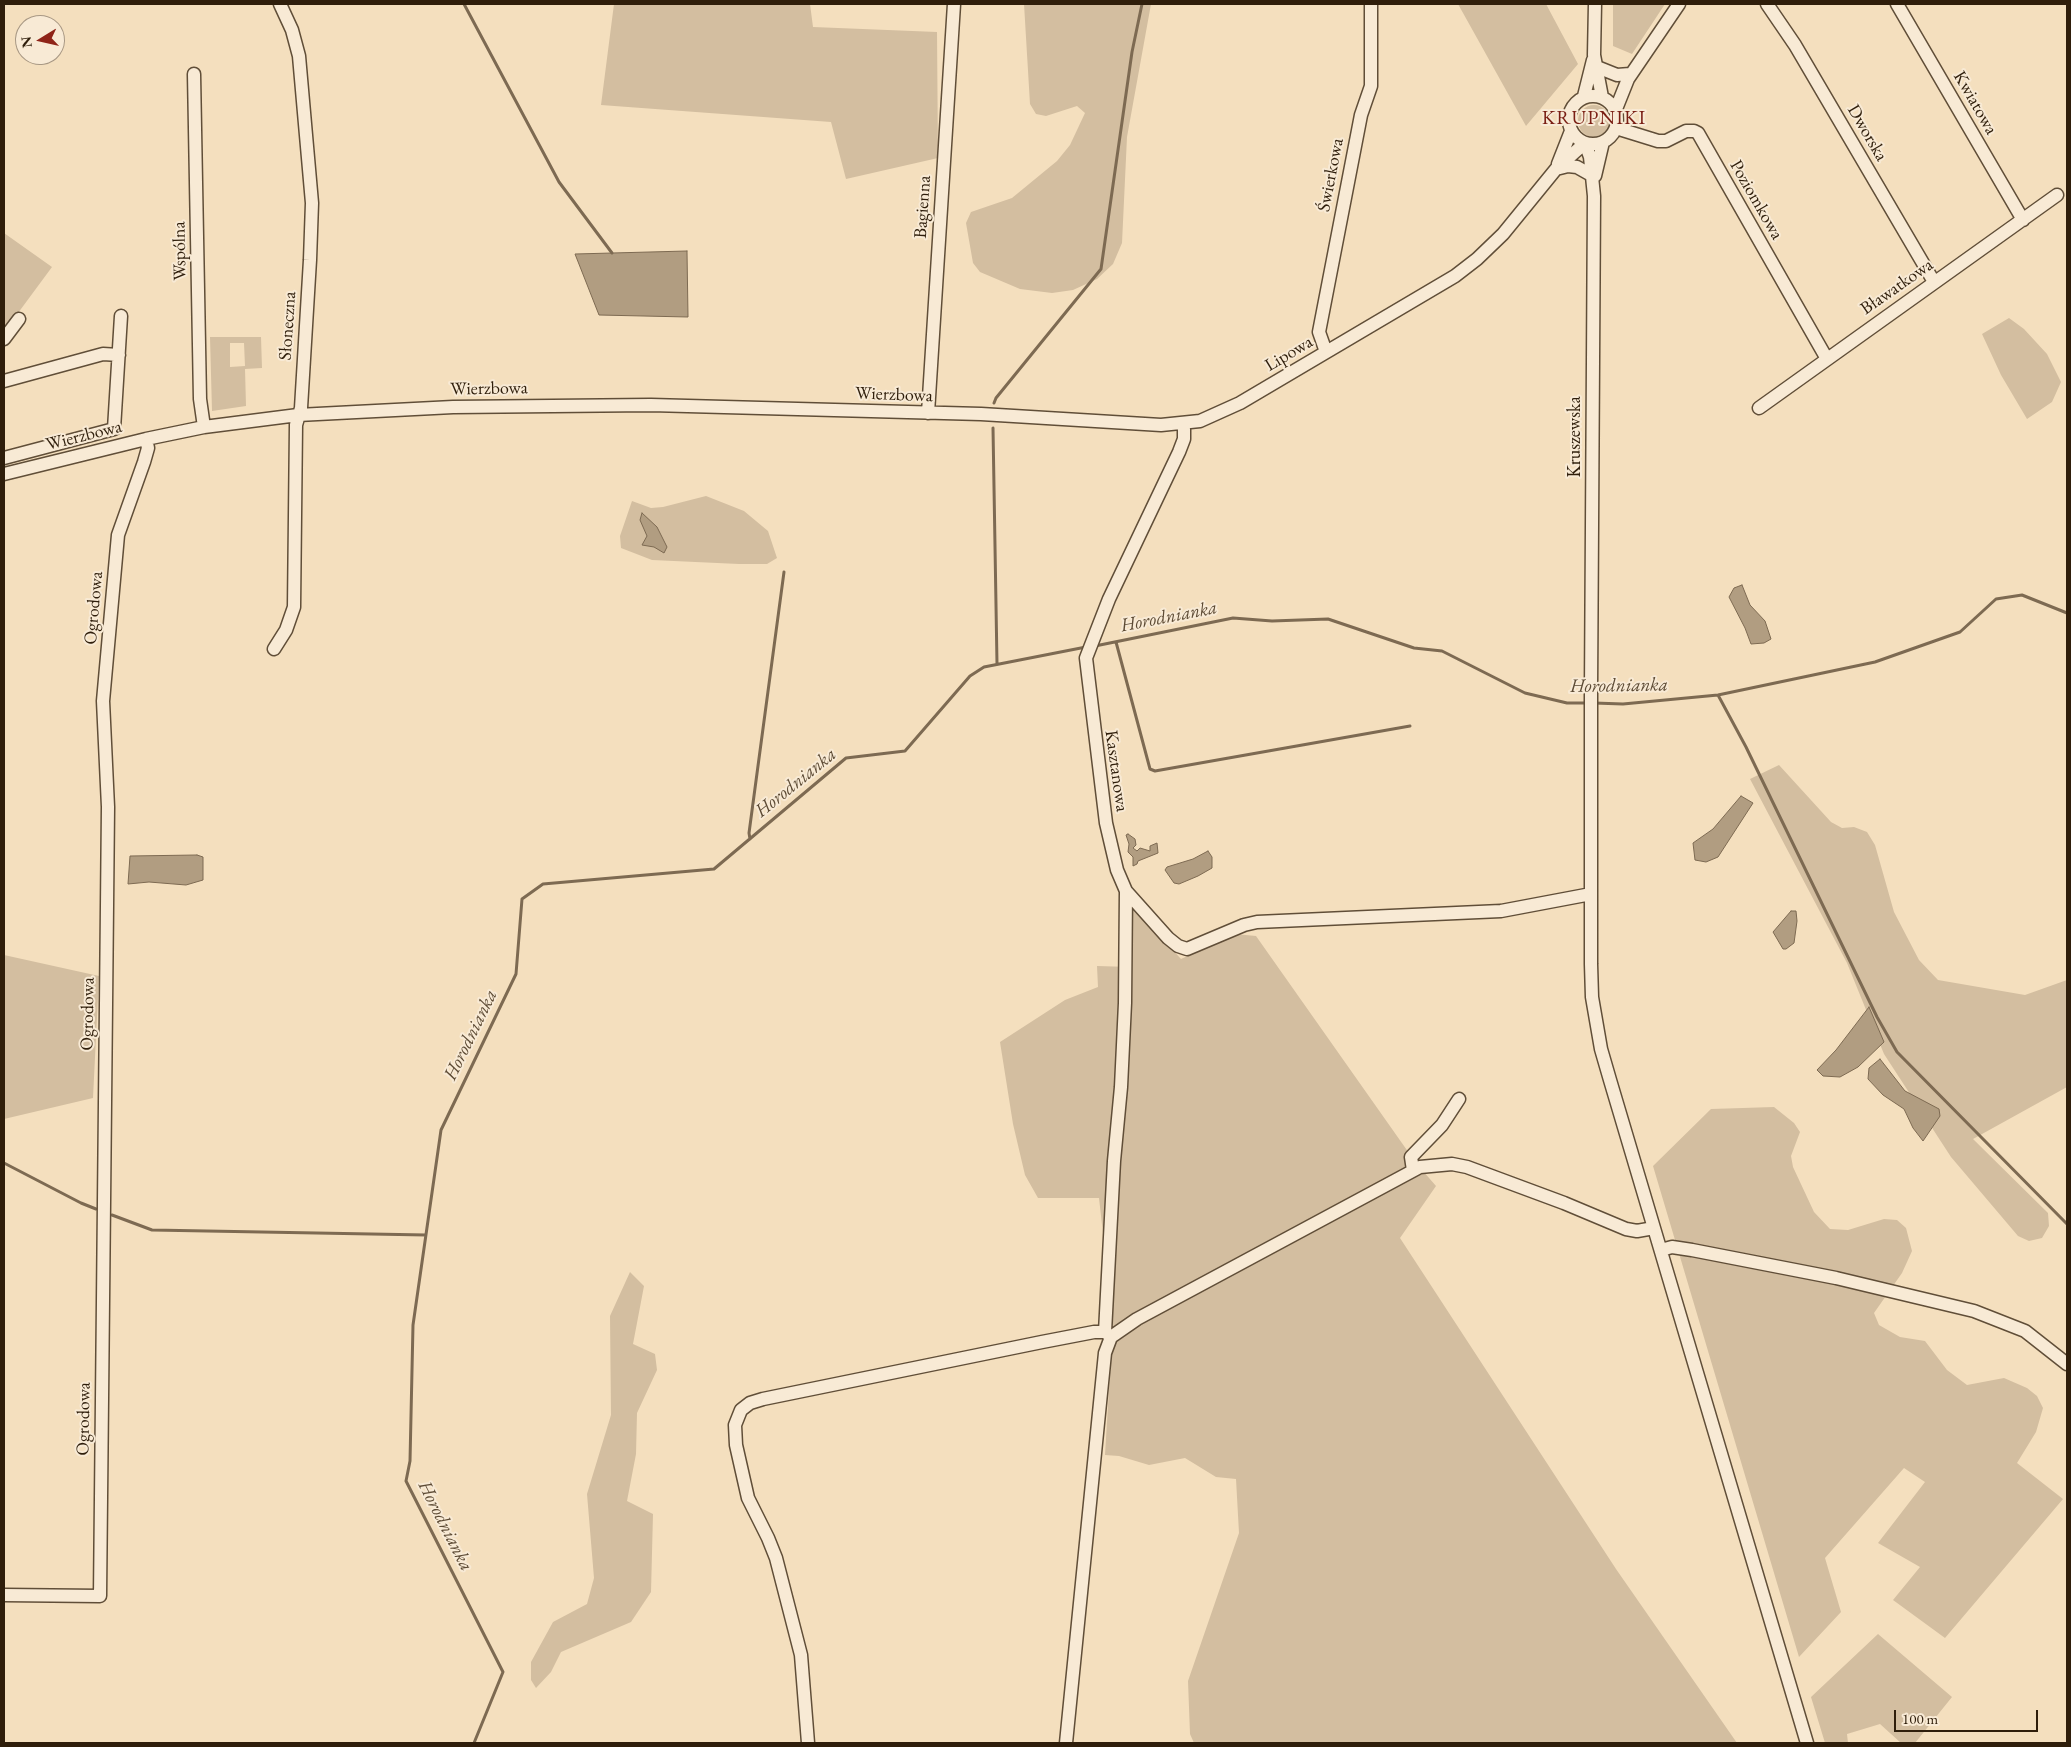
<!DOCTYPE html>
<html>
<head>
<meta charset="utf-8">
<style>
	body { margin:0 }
	#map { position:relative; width:2071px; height:1747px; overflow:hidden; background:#f4dfbe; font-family:"EB Garamond",serif }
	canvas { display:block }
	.frame { position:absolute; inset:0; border:5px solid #2f1e0b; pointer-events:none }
	.north { position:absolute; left:15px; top:15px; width:50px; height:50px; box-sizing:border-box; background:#f8ead5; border:1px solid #a89884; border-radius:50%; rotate:261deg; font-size:14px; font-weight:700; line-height:20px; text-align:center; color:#2f1e0b }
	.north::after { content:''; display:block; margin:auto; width:18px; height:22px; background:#8f2418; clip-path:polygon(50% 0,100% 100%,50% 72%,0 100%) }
	.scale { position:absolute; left:1894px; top:1710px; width:144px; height:22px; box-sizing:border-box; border:2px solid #2f1e0b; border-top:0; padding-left:6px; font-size:15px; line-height:18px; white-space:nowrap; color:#2f1e0b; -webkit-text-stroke:4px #f8ead5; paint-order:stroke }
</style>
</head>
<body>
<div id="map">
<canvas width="2071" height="1747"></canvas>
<div class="frame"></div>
<div class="north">N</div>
<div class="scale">100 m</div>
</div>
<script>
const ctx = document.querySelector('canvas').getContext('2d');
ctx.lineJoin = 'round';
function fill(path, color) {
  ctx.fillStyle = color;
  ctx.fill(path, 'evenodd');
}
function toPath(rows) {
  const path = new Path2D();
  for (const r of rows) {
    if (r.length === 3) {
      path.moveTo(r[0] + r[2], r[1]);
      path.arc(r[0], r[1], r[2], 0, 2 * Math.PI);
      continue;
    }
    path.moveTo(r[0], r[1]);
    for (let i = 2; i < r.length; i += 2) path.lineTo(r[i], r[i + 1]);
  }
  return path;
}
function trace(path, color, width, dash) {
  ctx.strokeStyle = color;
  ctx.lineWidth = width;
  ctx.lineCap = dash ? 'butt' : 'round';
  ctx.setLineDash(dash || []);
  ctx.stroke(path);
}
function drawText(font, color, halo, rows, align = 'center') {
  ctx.font = font + ' "EB Garamond",serif';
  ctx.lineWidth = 4;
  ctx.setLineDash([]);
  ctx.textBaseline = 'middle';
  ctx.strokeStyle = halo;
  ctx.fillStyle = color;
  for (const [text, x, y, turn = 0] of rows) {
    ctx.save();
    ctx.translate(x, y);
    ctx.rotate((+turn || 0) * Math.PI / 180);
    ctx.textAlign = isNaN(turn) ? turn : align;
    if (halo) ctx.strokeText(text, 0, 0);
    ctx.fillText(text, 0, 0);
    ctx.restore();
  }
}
fill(toPath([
	[614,4,810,4,813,27,937,32,938,158,846,179,831,122,601,105],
	[1024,4,1151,4,1127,137,1122,243,1113,264,1097,279,1073,290,1052,293,1020,289,980,272,973,263,966,223,971,212,1012,198,1057,161,1070,145,1085,113,1077,106,1046,116,1036,114,1030,104],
	[1458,4,1546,4,1578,64,1526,126],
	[1613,4,1665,4,1632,54,1613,46],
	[1594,121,16],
	[4,233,52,267,4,332],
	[2009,318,2024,329,2047,354,2061,382,2052,402,2027,419,2001,375,1982,334],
	[210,337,261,337,262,368,245,369,246,406,212,411],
	[230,343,244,343,245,366,230,367],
	[706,496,744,511,768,531,777,558,767,564,739,564,652,560,621,548,620,536,632,501,651,508,663,507],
	[1779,765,1831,822,1842,828,1854,827,1867,832,1875,845,1894,912,1919,960,1938,980,2025,995,2067,980,2067,1087,1973,1139,2048,1213,2049,1226,2042,1238,2029,1241,2018,1236,1951,1157,1884,1054,1847,963,1750,779],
	[1132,905,1181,959,1235,934,1256,936,1416,1163,1436,1186,1400,1238,1616,1569,1737,1743,1194,1743,1190,1734,1188,1681,1239,1533,1236,1479,1216,1477,1185,1458,1149,1465,1119,1456,1105,1455,1113,1323,1099,1198,1038,1198,1025,1175,1013,1124,1000,1042,1065,1000,1098,987,1097,966,1130,967],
	[4,955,99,976,93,1098,4,1119],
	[1774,1107,1794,1123,1800,1132,1791,1156,1793,1167,1814,1212,1830,1229,1848,1230,1884,1219,1897,1220,1906,1228,1912,1251,1902,1273,1874,1313,1879,1325,1900,1337,1925,1341,1947,1370,1967,1385,2004,1378,2027,1388,2037,1396,2043,1408,2036,1432,2017,1463,2063,1499,1945,1638,1893,1600,1920,1567,1878,1543,1925,1482,1904,1468,1825,1558,1841,1612,1799,1657,1653,1166,1711,1109],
	[630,1272,644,1286,633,1344,655,1354,657,1370,637,1413,636,1454,627,1501,653,1514,651,1592,631,1622,561,1652,551,1672,536,1688,531,1680,531,1662,553,1622,587,1604,594,1578,587,1494,611,1415,610,1316],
	[1878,1634,1952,1697,1915,1743,1901,1743,1880,1724,1847,1734,1848,1743,1825,1743,1811,1697]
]), '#d3bea0');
const water = toPath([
	[687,251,688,317,599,315,575,254,687,251],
	[642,513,657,527,667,547,664,553,654,547,642,545,647,536,640,520,642,513],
	[1742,585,1750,605,1765,621,1771,639,1764,643,1751,644,1745,628,1729,597,1734,588,1742,585],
	[1741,796,1753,803,1718,857,1706,862,1695,860,1693,843,1713,829,1741,796],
	[1128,834,1135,839,1136,845,1133,848,1137,851,1140,848,1150,851,1150,846,1157,843,1158,853,1138,861,1137,864,1133,866,1133,857,1128,852,1129,844,1126,835,1128,834],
	[1208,851,1212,857,1212,868,1198,876,1179,884,1174,883,1165,870,1167,867,1193,859,1208,851],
	[197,855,203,857,203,880,186,885,149,882,128,884,130,856,197,855],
	[1791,911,1796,911,1797,921,1794,943,1786,949,1783,949,1773,932,1791,911],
	[1869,1007,1884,1042,1858,1067,1840,1077,1823,1076,1817,1070,1836,1050,1869,1007],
	[1880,1059,1905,1091,1939,1109,1940,1116,1923,1141,1913,1128,1904,1109,1883,1095,1868,1079,1869,1068,1880,1059]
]);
fill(water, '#b19d81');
trace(water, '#7d6a52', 1);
trace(toPath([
	[464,4,559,182,612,253],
	[994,403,996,398,1101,269,1132,52,1142,4],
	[993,428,997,664],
	[1116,642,1150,769,1155,771,1410,726],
	[1095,646,1233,618,1272,621,1328,619,1414,648,1442,651,1525,693,1567,703,1587,703],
	[1718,695,1746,747,1877,1017,1897,1052,2067,1224],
	[1594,703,1623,704,1718,695,1875,662,1960,632,1996,599,2022,595,2067,613],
	[750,839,749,833,784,572],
	[4,1163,81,1203,96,1209],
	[112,1215,152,1230,426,1235],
	[474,1743,503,1672,406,1481,410,1461,413,1325,441,1130,516,974,522,899,543,884,714,869,846,758,905,751,970,676,984,667,1086,647]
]), '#7d6a52', 3);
const minor = toPath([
	[1595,4,1594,55,1602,97],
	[1767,4,1795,45,1934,282],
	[1897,4,2023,220],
	[1597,67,1617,75,1630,74],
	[194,74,200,399,204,427],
	[1593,120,24],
	[1584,96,1593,60],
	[1616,109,1628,79,1679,4],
	[1616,128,1658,141,1666,141,1686,131,1694,131,1698,133,1827,359],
	[1585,143,1590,157,1594,196,1591,690,1591,964,1592,997,1601,1049,1610,1080,1807,1743],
	[1558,164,1571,131],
	[1556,169,1568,166,1577,167,1593,176],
	[1595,176,1603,142],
	[4,339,19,319],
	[1326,352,1319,332,1361,115,1371,86,1371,4],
	[4,381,103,354,119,355],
	[1759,408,2057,195],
	[928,413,954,4],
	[1184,424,1184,439,1179,452,1109,599,1086,658,1106,823,1117,870,1126,891,1168,938,1178,946,1187,949,1244,925,1257,922,1501,911,1591,894],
	[4,458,114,429,121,316],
	[4,474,146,439,204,427,298,415,453,407,651,405,981,414,1161,425,1200,421,1240,403,1455,276,1477,259,1503,234,1556,169,1585,143],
	[274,649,286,630,294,607,296,425,301,408,310,260,312,203,299,56,292,30,280,4],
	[1413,1170,1411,1157,1442,1125,1459,1099],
	[1661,1250,1672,1247,1692,1250,1836,1278,1974,1311,2025,1331,2067,1364],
	[1105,1332,1114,1161,1121,1087,1125,1003,1126,891],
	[4,1595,100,1596,108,807,103,701,118,535,144,462,148,448,146,439],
	[808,1743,801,1655,776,1558,768,1538,748,1498,736,1445,735,1425,741,1410,750,1403,763,1399,1042,1342,1094,1332,1105,1332,1111,1337],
	[1066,1743,1105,1353,1111,1337,1137,1319,1420,1167,1452,1164,1467,1167,1564,1203,1626,1229,1637,1231,1654,1228]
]);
trace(minor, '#604e38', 15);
trace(minor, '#f8ead5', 12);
drawText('18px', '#2f1e0b', '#f8ead5', [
	["Kwiatowa",1975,103,60],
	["Dworska",1867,133,60],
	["Świerkowa",1331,175,-79],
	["Poziomkowa",1756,200,60],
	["Bagienna",923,207,-86],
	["Wspólna",180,251,-91],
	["Bławatkowa",1897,287,-35],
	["Słoneczna",288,326,-86],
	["Lipowa",1289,354,-31],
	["Wierzbowa",489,389,-1],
	["Wierzbowa",894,395,2],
	["Wierzbowa",84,436,-14],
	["Kruszewska",1575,437,-90],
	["Ogrodowa",94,608,-85],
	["Kasztanowa",1116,771,82],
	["Ogrodowa",88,1014,-89],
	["Ogrodowa",84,1419,-89]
]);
drawText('italic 19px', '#5c4a34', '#f8ead5', [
	["Horodnianka",1169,617,-11],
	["Horodnianka",1619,686,-1],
	["Horodnianka",796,783,-39],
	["Horodnianka",471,1035,-64],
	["Horodnianka",445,1526,63]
]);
ctx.letterSpacing = '1px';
drawText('20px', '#7a1f14', '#f8ead5', [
	["KRUPNIKI",1594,119]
]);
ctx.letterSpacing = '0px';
</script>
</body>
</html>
